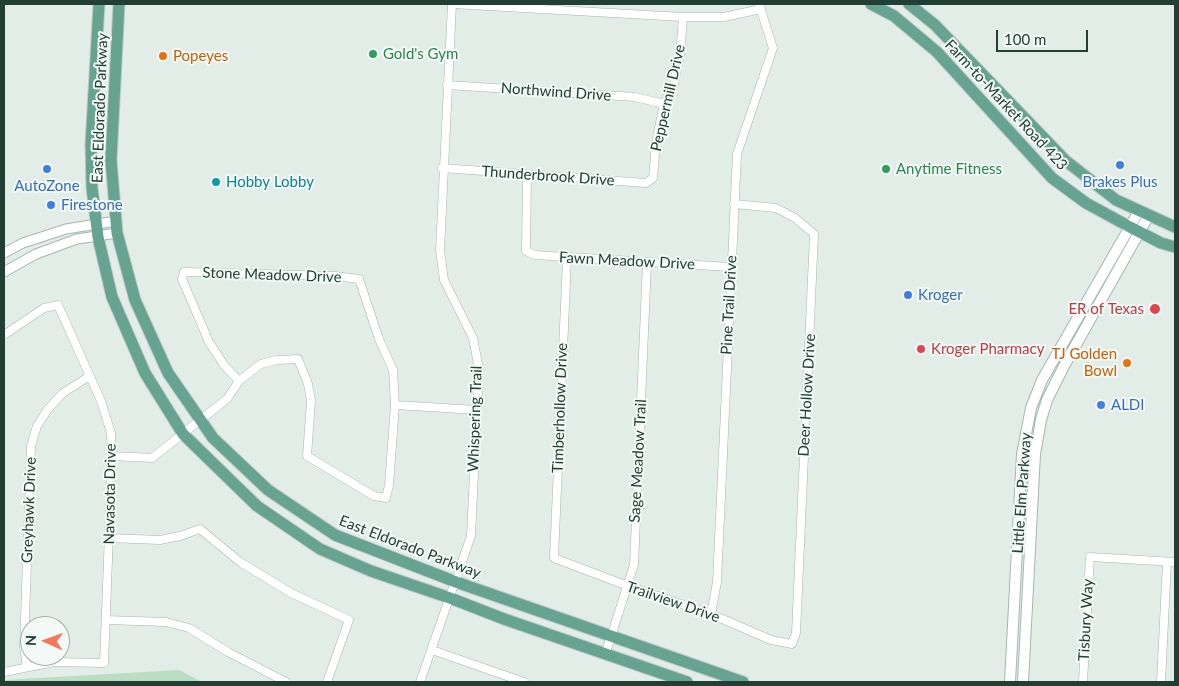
<!DOCTYPE html>
<html>
<head>
<meta charset="utf-8">
<style>
	body { margin:0 }
	#map { position:relative; width:1179px; height:686px; overflow:hidden; background:#e2ede8; font-family:Lato,sans-serif }
	canvas { display:block }
	.frame { position:absolute; inset:0; border:5px solid #223f35; pointer-events:none }
	.north { position:absolute; left:20px; top:616px; width:50px; height:50px; box-sizing:border-box; background:#f3f9f6; border:1px solid #9fafa9; border-radius:50%; rotate:272deg; font-size:14px; font-weight:700; line-height:20px; text-align:center; color:#223f35 }
	.north::after { content:''; display:block; margin:auto; width:18px; height:22px; background:#f57659; clip-path:polygon(50% 0,100% 100%,50% 72%,0 100%) }
	.scale { position:absolute; left:996px; top:30px; width:92px; height:22px; box-sizing:border-box; border:2px solid #223f35; border-top:0; padding-left:6px; font-size:15px; line-height:18px; white-space:nowrap; color:#223f35; -webkit-text-stroke:4px #f3f9f6; paint-order:stroke }
</style>
</head>
<body>
<div id="map">
<canvas width="1179" height="686"></canvas>
<div class="frame"></div>
<div class="north">N</div>
<div class="scale">100 m</div>
</div>
<script>
const ctx = document.querySelector('canvas').getContext('2d');
ctx.lineJoin = 'round';
function fill(path, color) {
  ctx.fillStyle = color;
  ctx.fill(path, 'evenodd');
}
function toPath(rows) {
  const path = new Path2D();
  for (const r of rows) {
    path.moveTo(r[0], r[1]);
    for (let i = 2; i < r.length; i += 2) path.lineTo(r[i], r[i + 1]);
  }
  return path;
}
function trace(path, color, width, dash) {
  ctx.strokeStyle = color;
  ctx.lineWidth = width;
  ctx.lineCap = dash ? 'butt' : 'round';
  ctx.setLineDash(dash || []);
  ctx.stroke(path);
}
function drawText(font, color, halo, rows, align = 'center') {
  ctx.font = font + ' Lato,sans-serif';
  ctx.lineWidth = 4;
  ctx.setLineDash([]);
  ctx.textBaseline = 'middle';
  ctx.strokeStyle = halo;
  ctx.fillStyle = color;
  for (const [text, x, y, turn = 0] of rows) {
    ctx.save();
    ctx.translate(x, y);
    ctx.rotate((+turn || 0) * Math.PI / 180);
    ctx.textAlign = isNaN(turn) ? turn : align;
    if (halo) ctx.strokeText(text, 0, 0);
    ctx.fillText(text, 0, 0);
    ctx.restore();
  }
}
fill(toPath([
	[179,670,202,682,4,682,4,680]
]), '#bbdec3');
const minor = toPath([
	[447,85,635,97,664,104],
	[442,168,646,183,653,178,656,142,664,104,674,84,680,55,683,17],
	[527,175,526,251,535,255,730,267],
	[567,258,554,558,628,586,711,614,771,640,792,644,796,633,814,234,795,218,776,208,734,204],
	[4,335,44,308,58,305,101,401,111,433,112,456,104,663,54,662,4,672],
	[395,405,477,410],
	[112,456,152,458,227,399,239,381,261,364,277,360,298,359,308,384,311,401,307,456,374,496,386,498,389,485,395,405,393,370,379,339,359,279,335,276,184,272,182,279,209,342,224,365,239,381],
	[109,538,160,540,180,536,200,529,240,562,291,593,349,620,327,682],
	[711,614,717,582,737,154,773,48,759,4],
	[106,620,166,622,189,628,228,652,286,682],
	[432,650,524,682],
	[605,655,634,565,647,262],
	[27,667,24,647,31,446,37,426,48,409,63,393,88,377],
	[420,682,471,536,479,369,473,338,444,280,440,250,452,4,683,17,724,17,761,9],
	[1083,682,1090,557,1175,562],
	[1161,682,1167,562]
]);
const tertiary = toPath([
	[4,253,23,243,66,229,116,221],
	[4,272,36,254,77,239,117,233]
]);
const secondary = toPath([
	[1010,682,1022,454,1031,408,1042,380,1139,211],
	[1023,682,1035,454,1041,420,1047,400,1064,366,1149,215]
]);
const primary = toPath([
	[99,4,91,144,92,188,98,237,112,297,145,373,183,434,257,506,320,549,371,571,450,598,504,619,687,682],
	[119,4,111,160,117,233,135,300,168,373,213,438,268,490,335,535,456,582,743,682],
	[871,4,894,16,937,52,1052,178,1086,203,1130,227,1161,243,1175,247],
	[909,4,935,25,1066,161,1116,200,1175,227]
]);
trace(minor, '#a5b5af', 9);
trace(tertiary, '#a5b5af', 11);
trace(secondary, '#a0b9af', 12);
trace(primary, '#c1c9c6', 13);
trace(minor, '#fff', 8);
trace(tertiary, '#fff', 9);
trace(secondary, '#fff', 10);
trace(primary, '#66a390', 11);
for (const [x, y, r, color] of [
	[373,54,5,"#2e9e5b"],
	[163,56,5,"#e8710a"],
	[1120,165,5,"#3f7fe0"],
	[47,169,5,"#3f7fe0"],
	[886,169,5,"#2e9e5b"],
	[216,182,5,"#0f9aa8"],
	[51,205,5,"#3f7fe0"],
	[908,295,5,"#3f7fe0"],
	[1155,309,6,"#e0444e"],
	[921,349,5,"#e0444e"],
	[1127,363,5,"#e8710a"],
	[1101,405,5,"#3f7fe0"]
]) {
  const dot = new Path2D();
  dot.arc(x, y, r, 0, 2 * Math.PI);
  ctx.fillStyle = color;
  ctx.fill(dot);
  trace(dot, '#f3f9f6', 2);
}
drawText('15px', '#27864d', '#f3f9f6', [
	["Gold's Gym",383,54],
	["Anytime Fitness",896,169]
], 'left');
drawText('15px', '#c56008', '#f3f9f6', [
	["Popeyes",173,56],
	["TJ Golden",1117,354,"right"],
	["Bowl",1117,371,"right"]
], 'left');
drawText('15px', '#223f35', '#f3f9f6', [
	["Northwind Drive",556,92,4],
	["Peppermill Drive",668,98,-77],
	["Farm-to-Market Road 423",1006,105,47],
	["East Eldorado Parkway",100,108,-88],
	["Thunderbrook Drive",548,176,4],
	["Fawn Meadow Drive",627,261,3],
	["Stone Meadow Drive",272,275,2],
	["Pine Trail Drive",729,305,-87],
	["Deer Hollow Drive",807,395,-87],
	["Timberhollow Drive",560,408,-88],
	["Whispering Trail",475,419,-88],
	["Sage Meadow Trail",638,461,-87],
	["Little Elm Parkway",1022,493,-86],
	["Navasota Drive",110,494,-89],
	["Greyhawk Drive",29,510,-88],
	["East Eldorado Parkway",410,547,21],
	["Trailview Drive",673,602,19],
	["Tisbury Way",1086,620,-87]
]);
drawText('15px', '#0d838f', '#f3f9f6', [
	["Hobby Lobby",226,182]
], 'left');
drawText('15px', '#366cbe', '#f3f9f6', [
	["Brakes Plus",1120,182,"center"],
	["AutoZone",47,186,"center"],
	["Firestone",61,205],
	["Kroger",918,295],
	["ALDI",1111,405]
], 'left');
drawText('15px', '#be3a42', '#f3f9f6', [
	["ER of Texas",1144,309],
	["Kroger Pharmacy",931,349,"left"]
], 'right');
</script>
</body>
</html>
